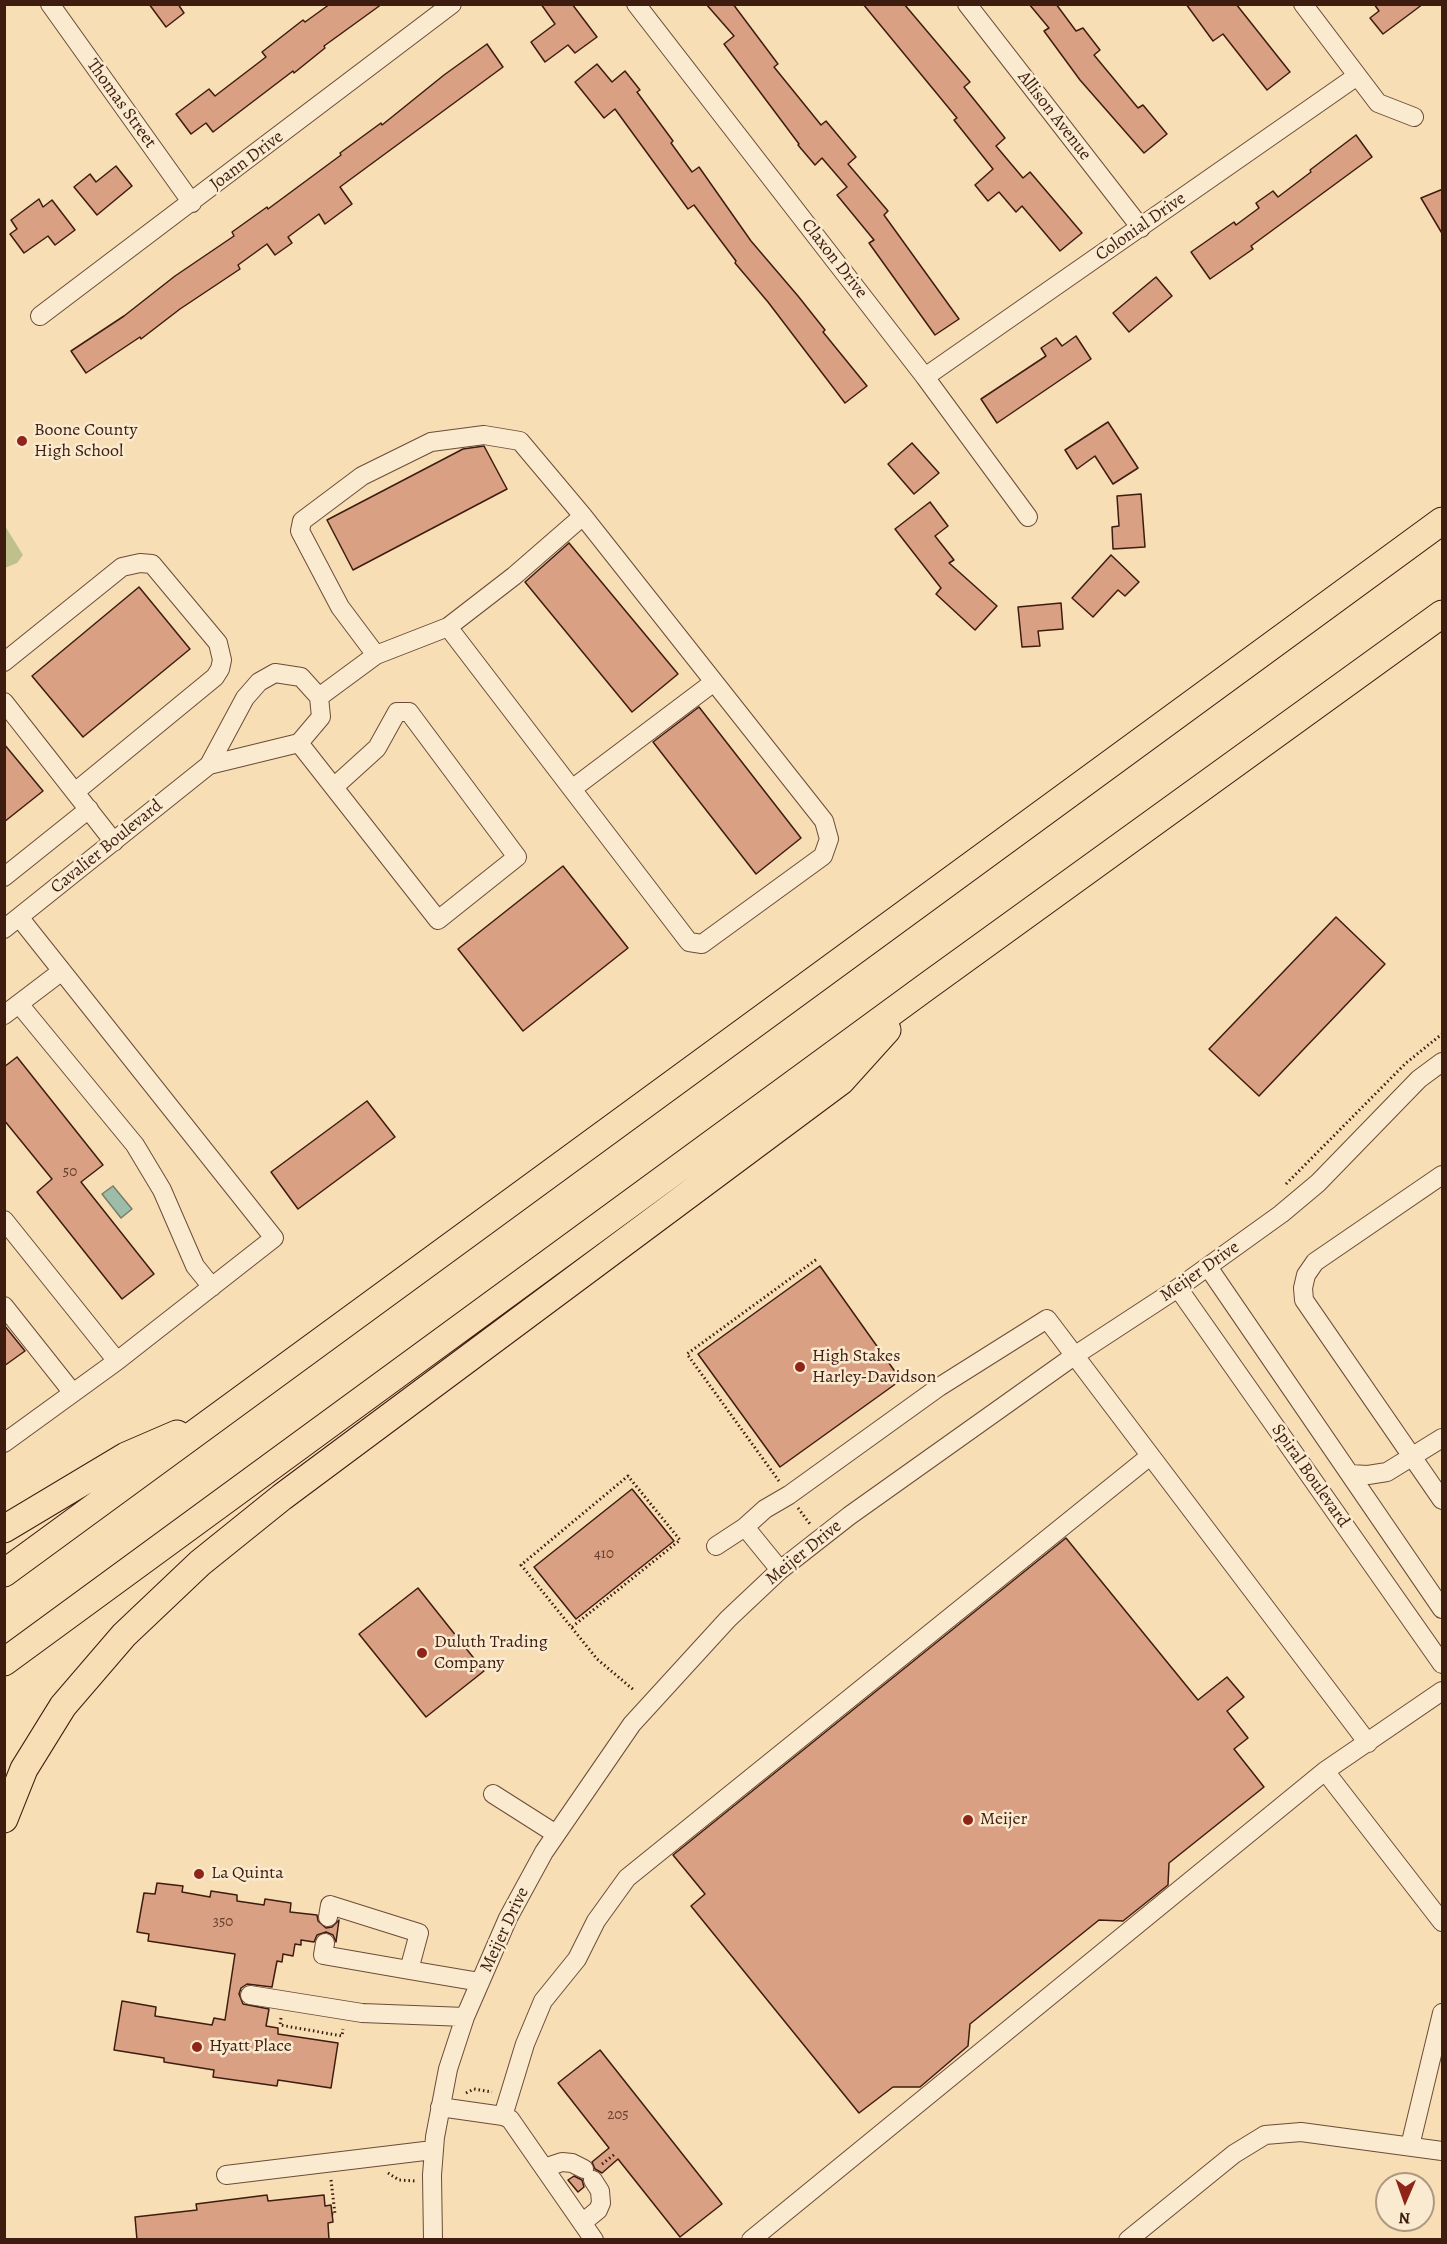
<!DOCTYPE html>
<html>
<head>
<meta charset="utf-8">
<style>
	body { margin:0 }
	#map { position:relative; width:1447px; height:2244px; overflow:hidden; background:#f7deb5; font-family:Alegreya,serif }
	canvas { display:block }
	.frame { position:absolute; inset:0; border:6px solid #3e1c0f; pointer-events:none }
	.north { position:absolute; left:1375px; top:2172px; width:60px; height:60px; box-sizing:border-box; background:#faeacf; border:2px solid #af9882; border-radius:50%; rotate:182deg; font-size:16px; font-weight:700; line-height:24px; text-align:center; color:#3e1c0f }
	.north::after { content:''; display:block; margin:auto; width:21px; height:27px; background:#8f2418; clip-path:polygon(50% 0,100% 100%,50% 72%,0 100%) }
</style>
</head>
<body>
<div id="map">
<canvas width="1447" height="2244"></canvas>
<div class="frame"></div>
<div class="north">N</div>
</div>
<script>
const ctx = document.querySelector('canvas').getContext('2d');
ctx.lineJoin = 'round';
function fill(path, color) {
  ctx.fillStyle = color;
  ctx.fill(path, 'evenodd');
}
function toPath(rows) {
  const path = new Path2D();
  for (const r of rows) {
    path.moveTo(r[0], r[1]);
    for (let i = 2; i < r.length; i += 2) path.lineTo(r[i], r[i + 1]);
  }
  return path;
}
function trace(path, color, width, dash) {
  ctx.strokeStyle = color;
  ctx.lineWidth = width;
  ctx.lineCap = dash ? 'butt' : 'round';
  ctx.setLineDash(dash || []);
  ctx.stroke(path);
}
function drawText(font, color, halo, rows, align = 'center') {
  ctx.font = font + ' Alegreya,serif';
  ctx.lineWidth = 5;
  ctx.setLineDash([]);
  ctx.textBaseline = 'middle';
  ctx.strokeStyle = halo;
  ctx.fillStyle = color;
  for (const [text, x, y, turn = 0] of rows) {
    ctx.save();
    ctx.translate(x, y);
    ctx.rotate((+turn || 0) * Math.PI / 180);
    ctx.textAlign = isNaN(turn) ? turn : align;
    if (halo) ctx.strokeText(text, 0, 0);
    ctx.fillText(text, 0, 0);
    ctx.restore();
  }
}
fill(toPath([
	[5,526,23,555,17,563,5,568]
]), '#bfc08b');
const water = toPath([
	[113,1186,132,1209,121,1218,102,1194,113,1186]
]);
fill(water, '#9ebda8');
trace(water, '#787d6b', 1.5);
const building = toPath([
	[149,4,178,4,184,13,166,27,149,4],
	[330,4,382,4,324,46,325,48,294,73,293,71,213,132,206,123,191,134,176,114,209,89,215,96,266,57,262,52,303,20,305,22,330,4],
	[541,4,572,4,597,37,575,53,568,45,545,62,531,42,555,24,541,4],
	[706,4,733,4,778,64,774,67,821,125,826,121,856,157,848,164,888,211,884,215,959,319,935,335,869,243,874,240,837,195,847,187,822,158,815,165,798,145,799,144,724,44,734,36,706,4],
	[863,4,904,4,970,82,964,87,1005,138,996,146,1023,178,1030,172,1082,233,1060,251,1022,206,1016,212,999,192,988,201,975,185,993,169,954,120,957,118,863,4],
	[1029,4,1056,4,1076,31,1083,28,1100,50,1094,55,1138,108,1143,105,1167,134,1144,153,1080,80,1044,31,1049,28,1029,4],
	[1186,4,1236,4,1290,72,1267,90,1223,34,1213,41,1186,4],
	[1374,4,1423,4,1383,34,1370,18,1379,11,1374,4],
	[487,44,503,67,340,187,352,204,325,224,319,214,288,237,292,243,275,255,267,244,238,265,240,269,180,309,141,339,140,337,86,373,71,351,124,316,175,276,234,236,232,232,267,207,268,209,341,155,340,153,381,123,382,125,444,75,487,44],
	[597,64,612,82,625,71,640,90,637,92,673,141,671,143,692,172,699,167,751,241,798,296,825,330,823,332,867,386,845,403,768,302,735,263,736,261,694,205,688,209,615,109,604,118,575,82,597,64],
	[1356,135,1372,157,1251,246,1253,249,1210,279,1191,252,1234,222,1236,225,1259,208,1256,203,1273,191,1278,197,1311,172,1310,170,1356,135],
	[116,166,132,186,97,215,74,187,90,174,96,182,116,166],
	[1443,189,1443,235,1421,198,1443,189],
	[39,199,43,207,52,200,75,230,55,245,48,236,24,253,10,234,17,229,11,220,39,199],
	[1156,277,1172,296,1129,332,1113,313,1156,277],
	[1076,336,1091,359,997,423,981,399,1046,356,1041,348,1056,338,1062,346,1076,336],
	[1108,422,1138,468,1113,484,1095,456,1077,469,1065,450,1108,422],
	[912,443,939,473,914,494,888,464,912,443],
	[484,446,507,489,353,570,327,520,463,449,484,446],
	[1141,494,1145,547,1113,549,1112,527,1119,526,1117,496,1141,494],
	[930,502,948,526,935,536,954,560,949,563,997,606,975,630,936,594,941,588,895,529,930,502],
	[569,543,678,674,632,712,525,582,569,543],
	[1111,555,1139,582,1125,596,1118,590,1093,617,1072,598,1111,555],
	[139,587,190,649,83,737,32,676,139,587],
	[1061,603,1063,629,1038,631,1040,646,1022,647,1018,607,1061,603],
	[699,707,801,838,756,874,653,742,699,707],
	[4,744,43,791,4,822,4,744],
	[563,866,628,948,523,1031,458,949,563,866],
	[1336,917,1385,964,1259,1096,1209,1049,1336,917],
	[17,1057,103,1165,81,1182,154,1274,122,1299,37,1192,52,1179,4,1120,4,1067,17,1057],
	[367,1101,395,1137,298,1209,271,1172,367,1101],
	[820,1266,901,1380,780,1467,698,1354,820,1266],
	[4,1325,25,1351,4,1366,4,1325],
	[632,1489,674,1541,576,1619,534,1567,632,1489],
	[1066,1538,1198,1700,1227,1677,1244,1697,1227,1711,1248,1738,1234,1749,1264,1787,1169,1863,1168,1885,1123,1921,1099,1920,970,2024,968,2046,920,2087,893,2087,859,2113,691,1906,705,1894,673,1855,1066,1538],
	[418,1588,484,1671,426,1717,359,1634,418,1588],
	[157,1883,183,1886,182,1892,210,1897,211,1891,237,1895,237,1901,264,1905,265,1899,291,1903,290,1912,317,1915,318,1921,326,1928,332,1927,339,1920,336,1942,333,1935,326,1932,317,1935,314,1942,301,1940,301,1945,295,1944,293,1956,283,1954,282,1962,277,1961,272,1987,247,1984,241,1988,239,1994,243,2004,269,2009,266,2026,278,2028,278,2034,338,2043,331,2088,278,2080,277,2086,213,2077,214,2070,164,2062,164,2058,114,2050,122,2001,156,2007,155,2016,212,2025,214,2018,225,2020,235,1954,148,1941,149,1934,137,1932,144,1893,155,1894,157,1883],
	[600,2050,722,2204,680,2237,618,2159,602,2173,595,2169,592,2162,609,2148,558,2083,600,2050],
	[574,2176,582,2180,584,2187,578,2192,568,2180,574,2176],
	[267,2195,268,2201,324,2195,325,2206,331,2205,333,2222,328,2223,329,2240,137,2240,135,2217,197,2210,196,2204,267,2195]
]);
fill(building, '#daa083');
trace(building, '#3e1c0f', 1.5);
const minor = toPath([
	[50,4,192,203],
	[636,4,925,377,1028,517],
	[967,4,1141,228],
	[1303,4,1378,103,1414,117],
	[40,316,452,4],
	[925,377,1357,76],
	[448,627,514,576,583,516],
	[4,662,122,567,140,563,152,564,218,643,222,660,220,669,215,677,75,792],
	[319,697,376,655,340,607,300,531,302,521,362,476,431,442,484,435,520,441,583,516,824,821,829,839,823,856,702,944,689,942,448,627,376,655],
	[4,702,114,842],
	[299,743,438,920,517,857,409,712,397,712,377,748,334,787],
	[572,789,714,682],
	[4,877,89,809],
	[4,929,209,765,245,698,259,682,275,673,301,677,319,697,321,717,299,743,209,765],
	[19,1004,135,1145,162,1190,195,1266,212,1287],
	[4,1015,62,971],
	[1442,1175,1315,1262,1306,1275,1303,1288,1304,1300,1442,1500],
	[4,1220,117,1361],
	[1208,1267,1442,1609],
	[1178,1288,1442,1664],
	[4,1306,73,1393],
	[4,1443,117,1361,274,1238,19,917],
	[1350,1474,1368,1475,1387,1472,1442,1438],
	[745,1527,780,1570],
	[716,1546,745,1527,765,1509,789,1495,939,1387,1047,1319,1368,1743],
	[1325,1771,1442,1922],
	[493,1794,556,1834],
	[328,1917,330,1905,419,1933,409,1970,480,1982],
	[325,1943,323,1955,409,1970],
	[250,1995,362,2013,465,2017],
	[440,2107,503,2116],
	[1410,2146,1442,2013],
	[544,2168,562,2162,572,2163,584,2169],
	[226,2175,433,2150],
	[582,2223,598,2210,601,2203,600,2191,593,2180],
	[433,2240,432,2175,435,2137,448,2069,465,2017,508,1918,544,1852,632,1724,728,1619,780,1570,849,1516,1074,1356,1178,1288,1281,1214,1318,1183,1419,1079,1442,1062],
	[594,2240,510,2119,503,2116,525,2044,543,2001,577,1959,596,1921,627,1878,1150,1456],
	[751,2240,1325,1771,1442,1691],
	[1128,2240,1234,2154,1265,2135,1301,2132,1442,2151]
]);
const highway = toPath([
	[4,1529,126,1456,177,1434],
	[4,1573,1442,521],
	[4,1662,926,987,1442,614],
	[4,1819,24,1769,63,1706,124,1635,200,1563,282,1497,841,1081,887,1030]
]);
trace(minor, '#6c4c38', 20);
trace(highway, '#3e1c0f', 29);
trace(toPath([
	[1286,1184,1406,1063,1442,1034],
	[779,1481,687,1354,817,1259],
	[798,1508,810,1524],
	[572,1627,680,1540,628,1476,521,1565,597,1659,635,1691],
	[281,2018,280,2025,342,2036,343,2029],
	[466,2093,474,2089,492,2092],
	[602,2164,615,2154],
	[388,2173,399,2180,415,2181],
	[331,2180,335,2214,332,2214]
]), '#3e1c0f', 3, [1.5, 3]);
trace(minor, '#faeacf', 18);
trace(highway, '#f7deb5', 27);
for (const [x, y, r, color] of [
	[22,441,6,"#8f2418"],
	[800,1367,6,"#8f2418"],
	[422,1653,6,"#8f2418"],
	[968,1820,6,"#8f2418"],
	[199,1874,6,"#8f2418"],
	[197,2047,6,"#8f2418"]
]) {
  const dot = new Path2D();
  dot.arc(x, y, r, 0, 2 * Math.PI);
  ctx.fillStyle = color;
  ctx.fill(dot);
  trace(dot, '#faeacf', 2);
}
drawText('15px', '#653d2c', null, [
	["50",70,1172],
	["410",604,1554],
	["350",223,1922],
	["205",618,2115]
]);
drawText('18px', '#3e1c0f', '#faeacf', [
	["Thomas Street",121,104,54],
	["Allison Avenue",1054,116,52],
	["Joann Drive",247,161,-37],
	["Colonial Drive",1141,227,-35],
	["Claxon Drive",834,259,52],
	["Cavalier Boulevard",107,847,-39],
	["Meijer Drive",1200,1272,-35],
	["Spiral Boulevard",1310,1476,55],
	["Meijer Drive",804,1553,-39],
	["Meijer Drive",505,1930,-65]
]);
drawText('18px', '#3e1c0f', '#faeacf', [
	["Boone County",34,431],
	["High School",34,452],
	["High Stakes",812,1357],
	["Harley-Davidson",812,1378],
	["Duluth Trading",434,1643],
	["Company",434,1664],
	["Meijer",980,1820],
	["La Quinta",211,1874],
	["Hyatt Place",209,2047]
], 'left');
</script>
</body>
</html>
